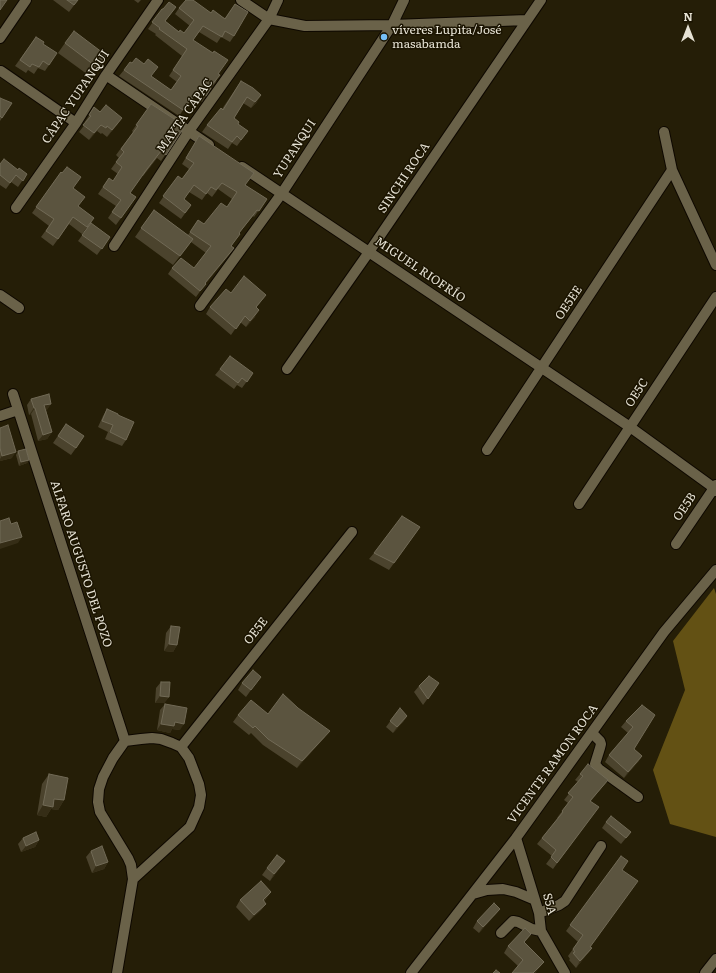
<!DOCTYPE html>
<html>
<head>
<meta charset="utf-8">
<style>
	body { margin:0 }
	#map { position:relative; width:716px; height:973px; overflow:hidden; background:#251e07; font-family:Literata,serif }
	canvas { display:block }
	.north { position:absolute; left:668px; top:8px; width:40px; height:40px; -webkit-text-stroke:3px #1b1401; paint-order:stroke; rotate:0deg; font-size:11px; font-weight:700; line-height:16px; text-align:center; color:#e6e2d4 }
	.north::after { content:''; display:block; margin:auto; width:14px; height:18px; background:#e6e2d4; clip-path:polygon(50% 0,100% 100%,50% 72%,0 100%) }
</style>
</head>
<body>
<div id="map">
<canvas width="716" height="973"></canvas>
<div class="north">N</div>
</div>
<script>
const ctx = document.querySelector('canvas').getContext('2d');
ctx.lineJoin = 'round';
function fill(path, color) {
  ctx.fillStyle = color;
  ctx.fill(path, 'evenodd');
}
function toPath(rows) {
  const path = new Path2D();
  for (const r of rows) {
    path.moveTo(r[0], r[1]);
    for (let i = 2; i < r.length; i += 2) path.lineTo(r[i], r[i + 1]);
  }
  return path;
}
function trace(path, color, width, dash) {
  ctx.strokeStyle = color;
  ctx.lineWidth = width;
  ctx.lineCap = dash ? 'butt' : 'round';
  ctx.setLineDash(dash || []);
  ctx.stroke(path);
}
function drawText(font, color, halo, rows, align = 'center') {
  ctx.font = font + ' Literata,serif';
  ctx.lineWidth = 3;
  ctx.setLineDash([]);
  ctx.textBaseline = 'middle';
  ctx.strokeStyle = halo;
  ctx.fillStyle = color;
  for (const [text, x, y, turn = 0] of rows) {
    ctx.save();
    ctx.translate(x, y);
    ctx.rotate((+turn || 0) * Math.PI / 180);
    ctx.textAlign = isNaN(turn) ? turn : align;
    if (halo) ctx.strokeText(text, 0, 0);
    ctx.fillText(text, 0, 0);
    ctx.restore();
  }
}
fill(toPath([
	[714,588,716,594,716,837,670,824,653,770,685,690,673,641]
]), '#635114');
const street = toPath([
	[241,0,269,19,305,26,392,25,527,20],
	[0,38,26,0],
	[1,71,76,123],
	[106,75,209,145],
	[664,132,672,170,716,265],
	[242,167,630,427,714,488,716,491],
	[16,208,76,123,106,75,158,0],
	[114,246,189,131,269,19,278,0],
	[0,295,19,308],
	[200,306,282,193,392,25,404,0],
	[287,369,369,252,541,0],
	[13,394,125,741],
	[0,416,18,410],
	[487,450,672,170],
	[579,504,716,297],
	[676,544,716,485],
	[592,733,600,741,601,744,600,748,595,764,599,769,638,797],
	[181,747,352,532],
	[516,838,539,913,541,931,565,973],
	[473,894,487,890,503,889,516,892,535,900],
	[539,913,559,905,565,901,601,846],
	[501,933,513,921,518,922,532,929,541,931],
	[117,973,133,879,131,865,128,858,100,812,98,802,99,789,103,777,113,758,125,741,141,739,152,738,161,739,172,743,181,747,189,758,199,784,201,795,199,807,190,827,133,879],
	[411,973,516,838,664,632,716,570],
	[705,973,716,959]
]);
trace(street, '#0e0800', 12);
trace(street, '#6a6249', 10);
fill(toPath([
	[53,0,78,0,69,12],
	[134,0,141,0,138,3],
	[235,4,234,36,230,42,221,37,217,43,199,32,193,40,218,74,216,82,211,88,202,102,194,96,187,107,186,106,179,116,119,76,124,70,151,76,171,90,177,82,169,76,182,56,155,35,156,34,148,29,162,9,163,9,176,7,165,21,179,32,184,33,190,26,175,14,179,8,211,13,225,18],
	[36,37,43,44,49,65,45,71,38,68,34,74,28,70,26,73,15,66],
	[65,43,107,56,91,77,58,53],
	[241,81,257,102,251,108,243,103,234,118,238,124,248,131,237,146,232,143,228,149,202,132,207,125,222,109],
	[0,98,2,118,0,121],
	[151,104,185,126,161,161,157,158,143,176,142,175,130,193,136,197,116,225,108,218,116,206,98,194,109,178,113,181,118,174,111,169,119,158,116,155,133,132,132,131],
	[94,107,100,112,122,118,117,125,107,137,102,133,101,134,97,131,89,140,79,132,86,123,85,122],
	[199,136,245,185,267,199,254,217,253,216,239,233,231,247,234,248,206,283,196,297,168,274,172,268,194,268,206,253,191,242,173,265,135,237,154,210,188,235,198,220,204,224,227,207,232,199,218,189,212,197,207,193,202,200,189,192,184,199,191,205,181,219,159,203,178,176,182,179,189,169,182,164],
	[0,164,18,170,27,174,18,187,11,182,6,189,0,185],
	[61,172,73,188,78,206,94,218,82,234,69,224,53,246,41,237,49,226,32,213],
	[91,223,110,237,97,255,78,241],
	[231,293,266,295,256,308,255,317,246,327,240,322,231,335,206,314,210,307],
	[220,369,253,373,242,388,237,385,234,389,215,375],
	[31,399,51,404,46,410,52,432,47,439,38,441,31,414,29,415,27,405],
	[107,409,118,415,126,440,122,446,105,439,108,432,98,427,103,416],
	[66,424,76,448,71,455,53,443],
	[0,428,12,458,0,461],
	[18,451,29,460,27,463,19,466,16,455],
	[420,527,389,570,369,559,374,553],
	[171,626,177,645,173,652,164,651,166,633],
	[161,682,169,697,164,703,155,703,156,688],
	[242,683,256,683,246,697,238,690],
	[439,683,423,705,414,692,419,686],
	[165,704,180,730,172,729,170,733,157,730,160,710],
	[642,705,634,749,642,756,638,762,624,778,605,762,609,755,628,733,621,727,626,721],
	[400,708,407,716,403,722,393,733,386,727],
	[268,714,325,737,297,768,263,745,251,733,249,735,233,722,238,715],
	[49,774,64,800,58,810,51,809,46,817,37,815,42,784],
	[580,774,608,780,603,786,591,801,594,813,553,869,546,864,552,856,537,844,558,818,557,818,568,803,564,800,578,782,575,780],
	[606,822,631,832,621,844,602,828],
	[23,838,39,840,35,847,21,852,18,844],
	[91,851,108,862,104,869,92,873,86,857],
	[621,856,622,870,590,947,592,948,576,968,569,960,570,959,568,956,578,942,566,931],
	[285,861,270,881,262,875,267,868],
	[271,892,266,899,264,902,266,904,261,910,249,921,236,907,240,900],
	[500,909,495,915,479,933,473,928,477,921],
	[531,934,524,943,544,962,539,968,535,973,512,973,518,966,504,953,508,946]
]), '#4b432d');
fill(toPath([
	[261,95,257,102,251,108,255,102],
	[122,118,117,125,107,137,112,130],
	[101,125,97,131,89,140,94,133],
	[193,239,187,248,173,265,180,256],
	[234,248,229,255,201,290,205,283],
	[259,310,255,317,246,327,250,321],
	[51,404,47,410,40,412,44,405],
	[34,408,35,408,31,414,29,415],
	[52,432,47,439,38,441,43,435],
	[16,452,12,458,0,461,0,459,2,456],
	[29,460,27,463,19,466,21,462],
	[22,537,18,543,0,549,0,543],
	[169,644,177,645,173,652,164,651],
	[160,696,169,697,164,703,155,703],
	[407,716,403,722,393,733,397,727],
	[175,722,184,724,180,730,172,729,170,733,157,730,161,724],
	[330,731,325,737,297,768,302,761],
	[642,756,638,762,624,778,628,772],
	[608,780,603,786,586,807,590,801],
	[54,799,64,800,58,810,51,809,46,817,37,815,43,805],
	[39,840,35,847,21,852,26,846],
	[285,861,280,868,270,881,274,874],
	[108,862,104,869,92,873,96,866],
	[271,892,266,899,258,907,263,900],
	[266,904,261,910,249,921,254,915],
	[500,909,495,915,479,933,483,927],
	[592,948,587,954,576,968,580,961],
	[544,962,539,968,535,973,533,973]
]), '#352d16');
const building = toPath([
	[0,0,7,0,0,10,0,0],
	[67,0,78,0,74,5,67,0],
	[186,0,193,0,211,13,213,10,225,19,235,4,248,12,234,36,225,31,222,37,203,26,193,40,213,53,214,51,228,60,218,74,220,75,210,87,211,88,206,96,198,90,191,101,190,100,183,110,124,70,130,62,132,63,136,58,144,64,148,59,158,67,151,76,171,90,181,76,173,70,187,49,159,29,160,28,152,22,162,9,163,9,169,2,176,7,165,21,179,32,180,30,184,33,194,20,179,8,186,0],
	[74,31,107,56,98,68,65,43,74,31],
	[36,37,44,42,43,44,57,53,49,65,43,61,39,67,32,64,30,67,20,60,36,37],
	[241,81,253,88,261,95,255,102,247,97,234,118,239,122,238,124,248,131,241,140,237,136,232,142,207,125,221,108,223,110,241,81],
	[0,98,12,103,2,118,0,116,0,98],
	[151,104,185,126,166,155,161,151,147,169,130,193,136,197,121,218,112,212,121,200,103,187,109,178,113,181,122,167,116,162,124,152,121,149,138,126,136,125,151,104],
	[106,105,122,118,112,130,107,126,106,128,101,125,94,133,83,125,91,116,89,115,94,107,100,112,106,105],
	[199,136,254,173,245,185,267,199,259,211,257,210,239,233,240,234,231,246,234,248,205,283,206,284,200,291,172,268,181,258,194,268,211,246,190,232,198,220,204,224,221,203,227,207,237,192,222,183,216,190,211,187,206,194,194,185,184,199,191,205,185,213,163,196,178,176,182,179,194,163,186,158,199,136],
	[4,159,18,170,19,168,27,174,23,181,16,175,10,183,0,175,0,164,4,159],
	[67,167,81,177,73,188,85,197,78,206,94,218,87,227,73,217,58,239,46,231,54,219,36,207,61,172,62,173,67,167],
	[154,210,193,239,180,256,141,228,154,210],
	[91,223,110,237,102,249,82,235,91,223],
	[244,276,266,295,256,307,259,310,255,315,250,321,245,316,236,329,210,307,226,289,231,293,244,276],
	[230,356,253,373,247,382,242,378,238,383,220,369,230,356],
	[49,394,51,404,44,405,52,432,43,435,35,408,34,408,31,399,49,394],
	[107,409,118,414,118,415,134,422,126,440,110,432,113,425,102,421,107,409],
	[66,424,84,436,76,448,58,436,66,424],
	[8,425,16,452,2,456,0,448,0,428,8,425],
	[26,449,29,460,21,462,18,451,26,449],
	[402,516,420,527,394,563,374,553,402,516],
	[9,518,11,524,17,522,22,537,0,543,0,521,9,518],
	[171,626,180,627,177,645,169,644,171,626],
	[253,670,261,677,251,690,242,683,253,670],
	[429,676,439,683,428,699,419,686,429,676],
	[161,682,170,682,169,697,160,696,161,682],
	[283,694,298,708,330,731,302,761,268,739,255,726,253,728,238,715,251,700,268,714,283,694],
	[165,704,187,708,184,724,175,722,174,726,161,724,165,704],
	[642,705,655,715,634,749,642,756,628,772,609,755,633,727,626,721,642,705],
	[400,708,407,716,397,727,390,721,400,708],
	[588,764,608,780,590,801,599,807,557,863,551,857,556,850,542,838,563,812,562,811,573,797,568,793,583,776,580,774,588,764],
	[49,774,68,778,64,800,54,799,53,807,43,805,49,774],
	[611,816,631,832,626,838,606,822,611,816],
	[36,832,39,840,26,846,23,838,36,832],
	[102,846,108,862,96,866,91,851,102,846],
	[277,855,285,861,274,874,267,868,277,855],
	[621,856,628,861,622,870,638,881,590,947,592,948,580,961,573,953,575,952,573,949,583,935,570,925,621,856],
	[261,881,271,892,263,900,266,904,254,915,240,900,261,881],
	[494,903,500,909,483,927,477,921,494,903],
	[525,928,531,934,524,942,544,962,533,973,512,973,523,960,508,946,525,928],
	[496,970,500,973,493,973,496,970]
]);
fill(building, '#5b543f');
trace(building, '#716a56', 1);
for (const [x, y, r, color] of [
	[384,37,4,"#76c0f7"]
]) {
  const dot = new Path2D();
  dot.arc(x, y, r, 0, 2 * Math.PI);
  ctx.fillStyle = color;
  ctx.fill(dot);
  trace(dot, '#1b1401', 1.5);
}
drawText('12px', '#e6e2d4', '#1b1401', [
	["víveres Lupita/José",392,30],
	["masabamda",392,44]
], 'left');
drawText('12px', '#e6e2d4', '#1b1401', [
	["CÁPAC YUPANQUI",76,97,-56],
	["MAYTA CÁPAC",185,116,-55],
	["YUPANQUI",295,149,-57],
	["SINCHI ROCA",404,178,-56],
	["MIGUEL RIOFRÍO",420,270,34],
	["OE5EE",569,303,-56],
	["OE5C",637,393,-57],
	["OE5B",685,507,-56],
	["ALFARO AUGUSTO DEL POZO",81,564,72],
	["OE5E",256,631,-52],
	["VICENTE RAMON ROCA",553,764,-54],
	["S5A",549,904,76]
]);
</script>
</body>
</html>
